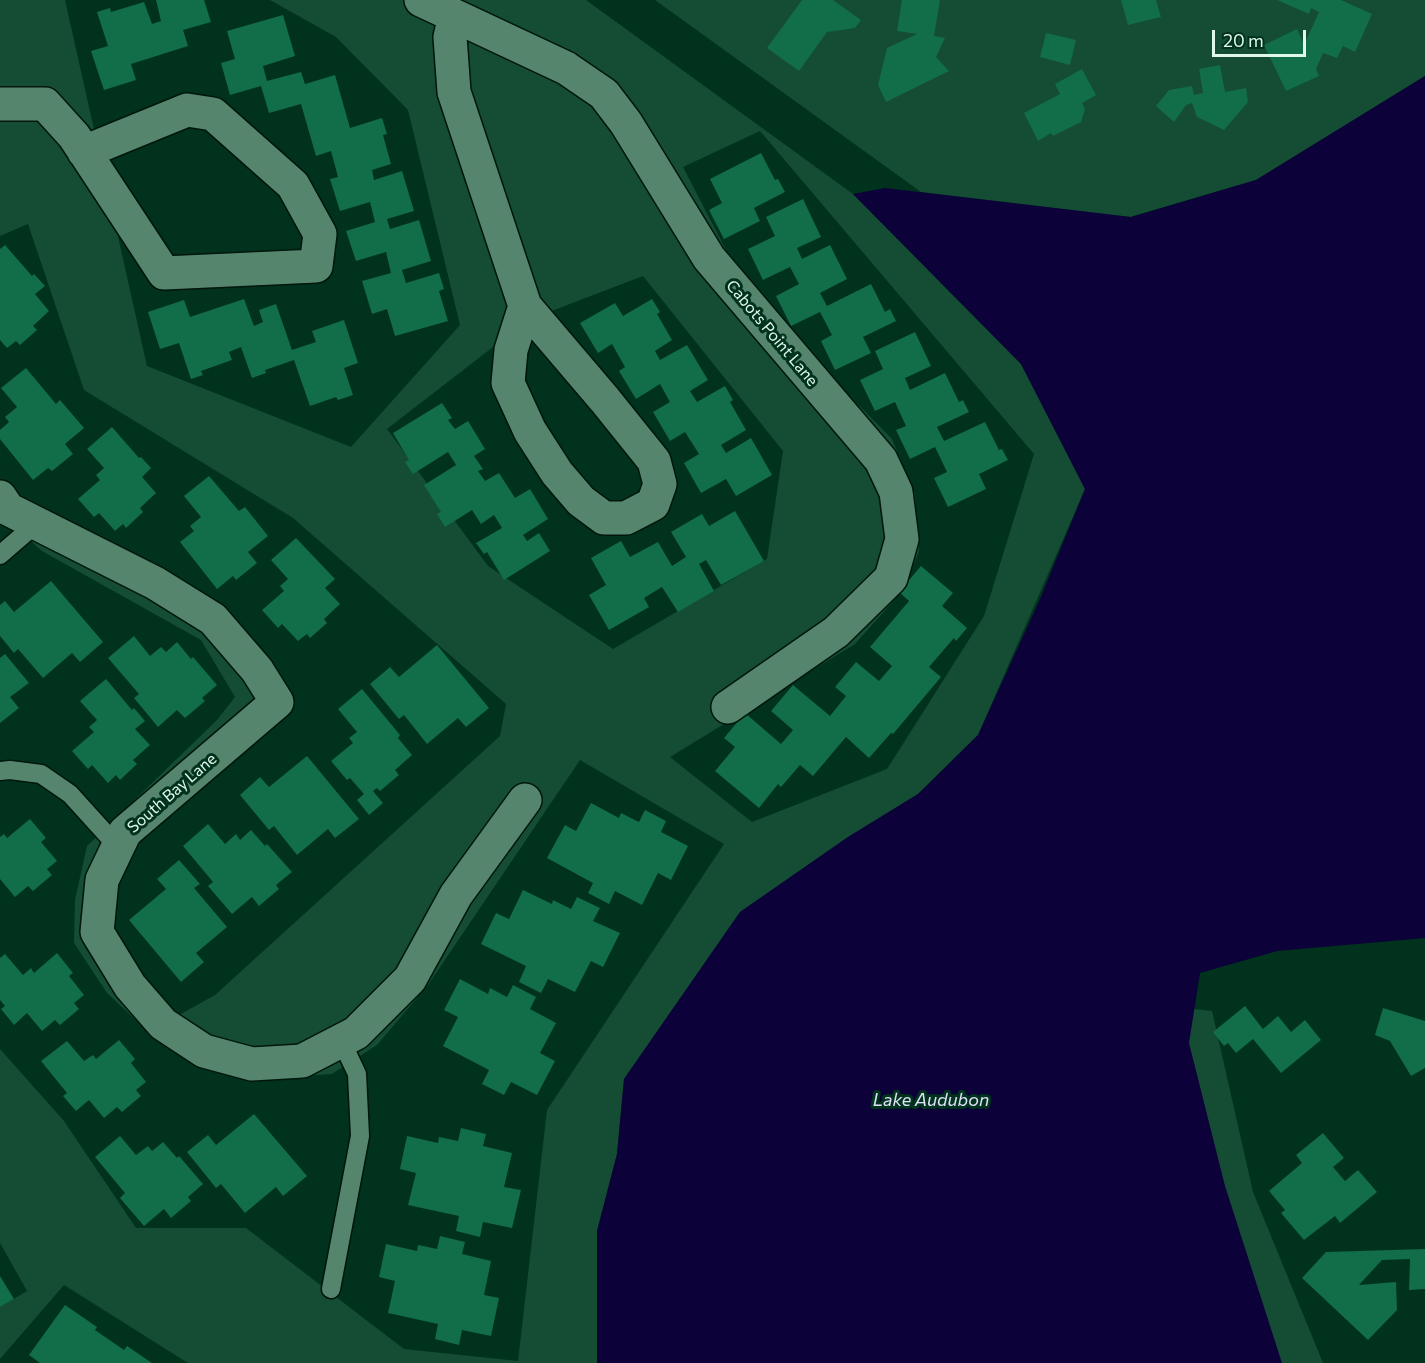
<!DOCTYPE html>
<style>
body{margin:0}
#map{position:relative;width:1425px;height:1363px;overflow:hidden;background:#00321e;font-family:Commissioner,sans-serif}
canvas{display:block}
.scale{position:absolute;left:1212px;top:30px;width:94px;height:27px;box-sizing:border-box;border:3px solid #dff8ea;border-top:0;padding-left:8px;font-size:18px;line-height:21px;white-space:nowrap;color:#dff8ea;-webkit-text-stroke:4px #00321e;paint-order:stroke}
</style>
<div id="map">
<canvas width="1425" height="1363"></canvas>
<div class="scale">20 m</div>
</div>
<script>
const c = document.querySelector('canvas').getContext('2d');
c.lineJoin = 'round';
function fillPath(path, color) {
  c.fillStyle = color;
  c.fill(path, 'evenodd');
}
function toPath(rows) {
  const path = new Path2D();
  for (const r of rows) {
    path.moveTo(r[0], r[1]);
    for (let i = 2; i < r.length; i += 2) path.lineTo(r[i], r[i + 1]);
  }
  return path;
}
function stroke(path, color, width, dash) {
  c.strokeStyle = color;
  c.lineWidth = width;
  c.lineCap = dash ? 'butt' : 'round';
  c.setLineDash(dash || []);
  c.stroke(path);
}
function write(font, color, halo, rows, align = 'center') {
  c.font = font + ' Commissioner,sans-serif';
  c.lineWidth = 6;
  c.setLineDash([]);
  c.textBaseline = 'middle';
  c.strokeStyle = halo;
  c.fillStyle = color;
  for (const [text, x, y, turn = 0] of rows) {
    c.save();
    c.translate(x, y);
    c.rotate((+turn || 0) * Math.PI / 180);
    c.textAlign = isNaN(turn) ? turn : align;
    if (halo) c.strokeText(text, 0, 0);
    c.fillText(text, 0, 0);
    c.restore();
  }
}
fillPath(toPath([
 [0,0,65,0,147,366,351,447,460,325,408,110,336,37,270,0,586,0,853,194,1021,364,1085,489,978,735,918,794,848,837,740,912,624,1079,617,1154,597,1231,597,1363,188,1363,64,1285,0,1359,0,1307,27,1291,0,1243,0,1049,64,1121,136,1228,246,1228,404,1349,518,1361,547,1110,724,844,580,760,428,985,377,1045,332,1074,259,1079,151,1034,107,993,74,943,75,900,87,846,217,720,235,697,201,640,42,551,0,513,213,619,277,702,125,832,97,932,163,1024,215,995,500,736,506,704,293,518,84,390,28,224,0,236],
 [760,131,1034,454,984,616,887,769,752,822,670,757,855,644,904,589,919,551,915,494,892,439,838,384,726,250,683,167],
 [643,276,783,451,767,559,613,649,488,566,387,429,528,320],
 [655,0,1425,0,1425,76,1256,180,1130,217,921,192],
 [1157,1005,1212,1011,1253,1192,1323,1363,1264,1363]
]), '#144d34');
fillPath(toPath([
 [1425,76,1425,938,1277,951,1200,973,1189,1043,1225,1186,1282,1363,597,1363,597,1231,617,1154,624,1079,740,912,848,837,918,794,978,735,1040,599,1085,489,1021,364,853,194,885,188,1131,217,1256,180]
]), '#0d0139');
fillPath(toPath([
 [156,0,204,0,211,22,183,30,188,46,131,64,136,80,104,90,91,51,108,46,97,12,110,8,111,12,144,2,152,24,161,21],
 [802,0,833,0,861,20,855,28,827,32,799,71,767,48],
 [902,0,940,0,934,36,945,38,936,57,949,71,886,102,878,85,887,48,917,34,897,31],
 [1121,0,1156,0,1161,17,1128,25],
 [1277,0,1341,0,1372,14,1355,52,1343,46,1337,58,1323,53,1316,69,1319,76,1286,91,1264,45,1297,29,1304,45,1319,12,1311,8,1309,14],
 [283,15,295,56,263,66,267,81,301,72,305,84,335,75,350,128,382,118,387,134,383,135,391,164,372,170,374,180,402,171,414,211,387,219,390,229,419,220,431,261,402,270,406,283,439,273,444,289,439,291,448,321,395,336,387,309,372,314,362,281,391,273,386,252,356,261,346,231,375,222,370,202,340,211,330,179,338,177,331,151,316,156,301,104,269,113,261,86,230,95,221,63,235,59,227,31],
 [1046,33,1076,40,1070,65,1040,57],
 [1220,65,1225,92,1246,88,1248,102,1224,130,1197,117,1192,103,1186,105,1174,122,1156,106,1169,90,1192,86,1194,95,1203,93,1199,69],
 [1082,69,1096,95,1082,103,1085,109,1081,122,1053,136,1051,133,1038,141,1024,113,1060,94,1055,84],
 [761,153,775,180,778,179,785,192,754,208,760,221,724,239,709,210,722,203,710,179],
 [803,199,821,237,797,248,802,259,830,245,847,279,820,293,827,306,871,284,885,312,890,309,896,321,863,337,871,353,835,370,821,341,832,335,820,312,791,326,776,296,799,284,790,267,763,280,748,249,775,236,766,217],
 [5,245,32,276,34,274,45,286,35,294,49,311,33,326,37,330,20,345,16,341,7,348,0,340,0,249],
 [244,299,254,326,263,322,259,310,276,304,292,350,316,342,312,331,344,320,358,363,344,368,353,395,338,400,336,397,310,406,294,360,265,370,266,373,252,378,241,347,229,352,232,360,201,371,203,375,191,379,179,343,160,349,148,312,184,300,190,317],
 [652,299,660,312,657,314,672,340,655,351,660,360,687,345,708,380,690,391,697,402,725,386,733,400,730,402,746,430,721,445,726,453,751,438,772,475,736,496,726,479,701,493,684,463,699,454,685,432,670,441,653,412,670,402,660,384,636,399,619,371,625,367,612,344,598,353,580,323,615,303,623,316],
 [915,332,931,366,905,378,910,390,945,373,959,402,963,400,969,412,937,427,944,441,985,422,999,450,1002,449,1008,460,979,474,986,489,948,507,934,478,947,472,935,447,910,459,896,430,906,426,895,402,875,411,860,380,883,369,875,351],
 [26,368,56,404,60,400,84,428,65,444,73,454,52,471,48,468,33,480,0,439,0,430,9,422,5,417,17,407,1,388],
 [442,403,452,418,448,420,455,429,468,421,485,449,474,456,483,469,478,471,485,481,499,473,515,498,530,489,548,519,523,535,527,541,539,533,550,551,504,580,487,552,484,554,476,543,502,528,494,515,481,524,472,510,445,527,437,514,441,512,424,485,456,465,448,452,413,474,405,462,409,460,393,433],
 [112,427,139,458,141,457,151,468,142,477,156,493,140,508,143,512,126,528,123,524,115,531,99,513,94,517,78,499,100,480,96,475,104,468,87,449],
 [209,476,239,511,245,507,268,536,248,552,257,563,236,580,233,576,217,589,180,542,194,531,190,526,201,517,184,496],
 [735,511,764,561,721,585,706,560,699,564,714,591,678,612,662,587,644,598,649,607,609,630,589,595,606,585,591,558,621,541,630,557,658,542,672,566,686,557,671,532,702,514,709,526],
 [296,538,335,579,325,588,340,604,324,619,327,623,310,638,307,634,298,641,282,624,278,628,262,610,284,591,280,586,288,579,271,560],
 [921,566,953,593,942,606,967,628,956,641,954,638,929,667,941,677,893,734,891,733,869,758,846,737,813,776,800,765,781,787,778,784,759,808,715,771,735,747,724,738,745,713,781,744,793,730,771,711,793,685,830,716,846,696,835,687,856,662,879,681,892,666,870,647,909,601,899,592],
 [51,581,103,642,80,662,72,653,43,678,18,649,14,653,0,636,0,605,5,601,14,612],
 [134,636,150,656,161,647,166,652,177,642,191,659,193,657,217,685,202,698,205,701,185,718,177,710,158,727,134,698,139,694,108,658],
 [437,645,489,708,466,727,458,718,427,744,404,715,399,719,370,684,390,667,399,677],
 [5,654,29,683,10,697,19,708,0,723,0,658],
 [106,679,132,710,134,708,145,721,135,729,150,745,133,760,137,764,120,780,116,775,108,783,92,765,88,769,72,751,94,732,89,727,97,720,80,701],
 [362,689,400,735,398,738,412,755,395,770,399,775,380,791,377,788,373,791,383,803,369,815,357,800,364,794,350,778,347,780,331,761,353,743,349,738,357,732,338,709],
 [307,756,359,819,335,838,328,829,297,855,274,826,269,830,240,795,260,777,269,787],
 [591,803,619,818,621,813,639,822,645,810,666,821,661,832,688,846,671,880,658,873,642,905,615,891,609,904,588,893,593,883,547,858,565,825,576,831],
 [30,819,46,838,41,842,57,861,47,869,52,875,33,891,28,886,15,897,0,879,0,837,4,834,7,838],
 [208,824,225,844,236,834,240,840,251,830,265,846,267,844,292,872,276,885,279,889,259,906,252,897,232,914,208,886,213,882,183,846],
 [179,860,200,884,194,888,227,927,196,953,204,962,181,982,129,920,166,889,157,879],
 [523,890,552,904,553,900,571,909,577,897,600,908,593,921,620,933,603,967,591,961,575,992,548,979,541,993,519,982,526,966,481,944,496,913,509,919],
 [57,953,73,973,69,976,84,995,74,1003,79,1009,60,1025,55,1020,42,1031,27,1013,14,1025,1,1009,5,1006,0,1000,0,958,5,954,23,975,31,968,34,973],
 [460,979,488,994,490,988,507,997,513,985,536,997,530,1009,556,1023,540,1053,555,1061,537,1095,511,1082,504,1095,482,1084,489,1070,443,1046,458,1017,444,1010],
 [1245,1006,1263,1029,1278,1016,1291,1032,1305,1020,1321,1040,1281,1073,1253,1039,1236,1053,1228,1043,1224,1046,1213,1032],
 [1383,1008,1425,1021,1425,1068,1411,1076,1390,1041,1375,1035],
 [119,1040,135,1059,131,1063,146,1082,136,1090,141,1096,122,1112,117,1107,104,1118,89,1100,76,1111,63,1096,67,1093,41,1061,67,1041,84,1061,93,1055,96,1059],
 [254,1114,307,1176,283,1196,276,1187,245,1213,221,1184,216,1188,187,1152,208,1135,216,1145],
 [461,1128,486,1134,483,1146,512,1153,504,1187,521,1190,512,1228,483,1222,480,1237,456,1231,459,1216,408,1205,416,1173,400,1169,407,1136,438,1143,439,1137,458,1141],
 [1323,1133,1344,1158,1333,1167,1345,1181,1358,1170,1377,1192,1340,1223,1335,1216,1304,1240,1281,1213,1285,1210,1269,1191,1302,1163,1296,1155],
 [120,1136,136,1155,148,1146,152,1151,163,1142,177,1158,179,1156,203,1184,188,1197,191,1201,171,1218,164,1209,144,1226,120,1198,125,1193,95,1157],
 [440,1236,465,1242,462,1254,491,1261,484,1295,499,1298,491,1336,462,1330,459,1345,435,1339,438,1324,388,1313,395,1281,379,1277,386,1244,417,1251,418,1245,437,1249],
 [1425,1249,1425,1289,1409,1290,1410,1259,1382,1260,1359,1285,1396,1282,1397,1310,1368,1340,1302,1278,1326,1252],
 [0,1276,14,1299,0,1307],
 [65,1305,97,1327,95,1330,124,1350,127,1346,152,1363,40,1363,29,1355]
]), '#126d49');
const lane = toPath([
 [0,555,37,523],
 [0,771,10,770,41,774,70,794,118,847],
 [331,1289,360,1136,357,1074,341,1040]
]);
const street = toPath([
 [421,0,566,68,604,94,626,123,709,258,881,460,896,492,902,539,891,578,836,632,728,707],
 [455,16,450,37,454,92,525,306,511,350,508,383,530,431,557,473,581,501,604,518,626,518,653,504,660,484,654,461,605,400,525,306],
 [0,104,45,104,74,136,164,273,316,266,320,234,293,185,213,114,187,110,84,152],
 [0,497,8,509,155,583,213,619,257,670,277,702,125,832,102,880,97,932,130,986,163,1024,204,1051,252,1064,302,1061,356,1033,410,979,456,895,525,800]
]);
stroke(lane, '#01160c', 21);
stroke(street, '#01160c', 36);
stroke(lane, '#56856d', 18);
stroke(street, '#56856d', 33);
write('16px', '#dff8ea', '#00321e', [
 ["Cabots Point Lane",772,333,50],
 ["South Bay Lane",172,793,-41]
]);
write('italic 18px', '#dee1f7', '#00321e', [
 ["Lake Audubon",931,1100]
]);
</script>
